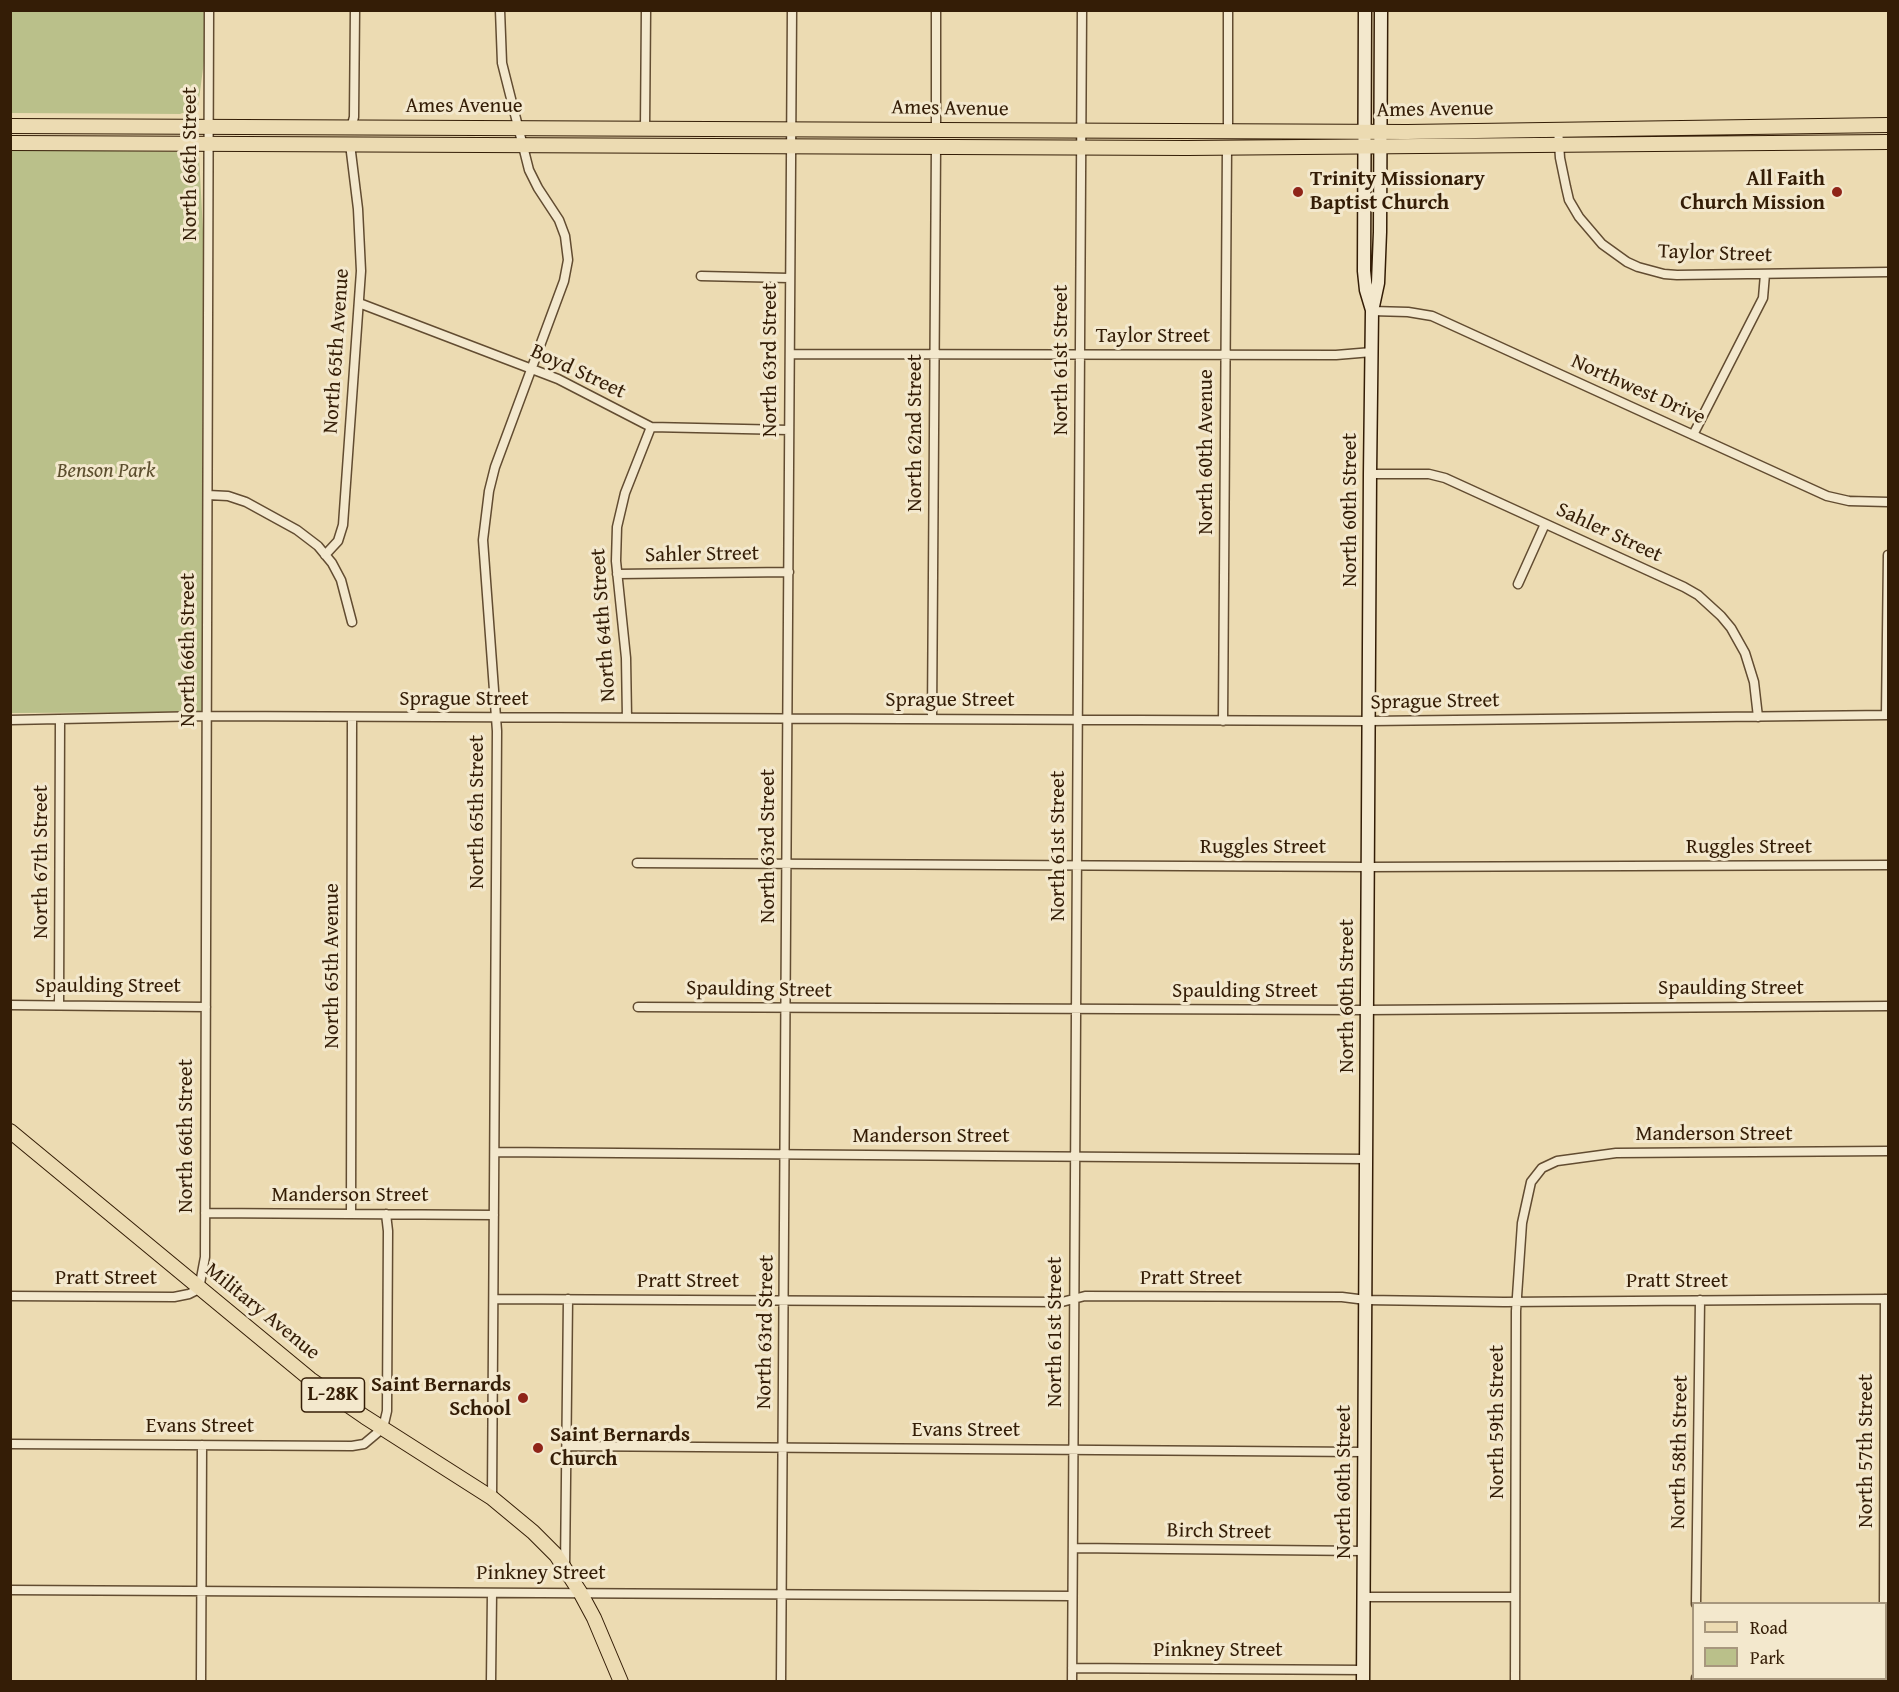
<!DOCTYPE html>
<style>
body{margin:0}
#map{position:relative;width:1899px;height:1692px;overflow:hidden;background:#ecdbb2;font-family:"Gentium Book Plus",serif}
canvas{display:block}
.frame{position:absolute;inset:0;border:12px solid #341d06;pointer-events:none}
.legend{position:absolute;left:1692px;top:1602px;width:195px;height:78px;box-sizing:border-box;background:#f3e8cd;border:2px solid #a7977d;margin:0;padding:8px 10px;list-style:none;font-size:18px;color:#341d06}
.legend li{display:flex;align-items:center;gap:12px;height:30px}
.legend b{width:30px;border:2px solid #a7977d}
</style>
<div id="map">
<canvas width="1899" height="1692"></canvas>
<div class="frame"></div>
<ul class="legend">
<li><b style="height:8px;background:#ecdbb2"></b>Road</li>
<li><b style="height:16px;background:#bac08a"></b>Park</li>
</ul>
</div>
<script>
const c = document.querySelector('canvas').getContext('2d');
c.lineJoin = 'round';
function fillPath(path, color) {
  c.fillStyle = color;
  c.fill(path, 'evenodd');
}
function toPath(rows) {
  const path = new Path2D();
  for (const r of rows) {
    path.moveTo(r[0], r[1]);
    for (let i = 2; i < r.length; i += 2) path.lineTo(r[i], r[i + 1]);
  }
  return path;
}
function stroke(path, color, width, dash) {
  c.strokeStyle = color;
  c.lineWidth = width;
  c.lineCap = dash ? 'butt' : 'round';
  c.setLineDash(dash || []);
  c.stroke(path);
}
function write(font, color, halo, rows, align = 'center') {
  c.font = font + ' "Gentium Book Plus",serif';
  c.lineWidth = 6;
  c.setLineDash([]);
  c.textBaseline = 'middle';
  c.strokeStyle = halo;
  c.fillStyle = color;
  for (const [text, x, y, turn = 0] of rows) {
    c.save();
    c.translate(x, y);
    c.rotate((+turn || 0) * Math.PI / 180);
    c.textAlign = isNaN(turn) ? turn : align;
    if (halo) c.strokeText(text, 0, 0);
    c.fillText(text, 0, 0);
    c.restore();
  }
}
fillPath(toPath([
 [11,10,204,11,204,61,198,107,180,114,11,113],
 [11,150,196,152,199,155,203,231,202,712,11,713]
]), '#bac08a');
const street = toPath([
 [351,128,354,117,355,10],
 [645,128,646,10],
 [1558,129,1560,158,1566,187,1569,200,1579,217,1602,244,1627,262,1638,267,1664,274,1677,275,1888,272],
 [936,130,936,10],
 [1228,131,1228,10],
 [701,276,789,278],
 [359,303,558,379,651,427,789,430],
 [1372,311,1408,312,1432,316,1827,496,1849,501,1888,502],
 [790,354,1336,355,1372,352],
 [1693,435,1763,298,1765,274],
 [1370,474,1429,474,1445,478,1684,587,1698,595,1721,616,1731,628,1745,653,1754,682,1758,717],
 [208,495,228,496,246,502,297,530,318,546,332,563,341,580,352,622],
 [325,555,338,541,343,525,361,271,358,209,350,144],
 [617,574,789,572],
 [1518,584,1545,524],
 [1886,715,1888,555],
 [627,718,626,658,616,561,617,527,625,493,651,427],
 [932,719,936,146],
 [10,720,207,716,1369,721,1888,715],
 [1223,721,1227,147],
 [637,863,1368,867,1888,865],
 [10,1005,206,1007],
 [59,1005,60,720],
 [638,1007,1367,1010,1888,1006],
 [495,1152,1366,1159],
 [205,1213,494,1215],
 [351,1214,352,717],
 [10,1296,174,1297,189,1294,199,1289,205,1257,209,10],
 [494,1299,1062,1302,1085,1296,1342,1297,1366,1300,1504,1302,1888,1299],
 [10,1444,352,1446,364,1444,383,1428,387,1411,388,1231,386,1214],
 [567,1446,1364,1452],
 [492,1498,497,731,483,540,489,491,495,467,564,281,568,260,565,236,559,220,538,188,529,170,502,63,500,10],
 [1073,1548,1364,1551],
 [565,1569,568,1299],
 [10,1590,1072,1596],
 [1364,1597,1515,1597],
 [1696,1604,1700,1300],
 [1884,1604,1885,1299],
 [1072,1668,1363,1670],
 [201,1682,202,1445],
 [491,1682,492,1593],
 [781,1682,792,10],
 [1072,1682,1082,10],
 [1515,1682,1516,1311,1522,1223,1531,1182,1542,1168,1557,1161,1616,1153,1888,1151],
 [1696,1682,1696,1678],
 [1884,1682,1884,1678]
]);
const secondary = toPath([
 [1365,10,1364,271,1366,290,1372,310],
 [1363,1682,1370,474,1372,311,1378,283,1380,232,1381,10]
]);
const primary = toPath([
 [10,126,1407,132,1888,125],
 [10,143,1187,148,1888,142],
 [10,1131,310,1379,365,1417,492,1498,533,1532,556,1555,580,1592,594,1618,621,1682]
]);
stroke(street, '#624c31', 11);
stroke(secondary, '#341d06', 15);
stroke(primary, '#341d06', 16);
stroke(street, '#f3e8cd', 8);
stroke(secondary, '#f3e8cd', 12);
stroke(primary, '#ecdbb2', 14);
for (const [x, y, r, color] of [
 [1298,192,6,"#8f2418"],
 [1837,192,6,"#8f2418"],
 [523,1398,6,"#8f2418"],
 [538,1448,6,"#8f2418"]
]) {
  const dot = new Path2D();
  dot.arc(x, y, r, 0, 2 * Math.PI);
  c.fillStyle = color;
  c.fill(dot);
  stroke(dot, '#f3e8cd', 2);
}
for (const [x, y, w] of [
 [333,1395,63]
]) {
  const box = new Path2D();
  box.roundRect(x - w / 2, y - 17, w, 34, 4.5);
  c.fillStyle = '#f3e8cd';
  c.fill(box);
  stroke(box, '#341d06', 1.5);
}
write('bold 20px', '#341d06', null, [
 ["L-28K",333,1395]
]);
write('21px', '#341d06', '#f3e8cd', [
 ["Ames Avenue",464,107],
 ["Ames Avenue",950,109,1],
 ["Ames Avenue",1435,110,-1],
 ["North 66th Street",191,164,-90],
 ["Taylor Street",1715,254,2],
 ["Taylor Street",1153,337],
 ["North 65th Avenue",337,351,-86],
 ["North 63rd Street",771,360,-90],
 ["North 61st Street",1062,360,-90],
 ["Boyd Street",578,372,25],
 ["Northwest Drive",1638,390,24],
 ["North 62nd Street",916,433,-90],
 ["North 60th Avenue",1207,452,-90],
 ["North 60th Street",1351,510,-90],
 ["Sahler Street",1609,533,25],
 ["Sahler Street",702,555,-1],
 ["North 64th Street",604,625,-94],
 ["North 66th Street",189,650,-90],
 ["Sprague Street",464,700],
 ["Sprague Street",950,701],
 ["Sprague Street",1435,702,-1],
 ["North 65th Street",478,812,-90],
 ["North 63rd Street",769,846,-90],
 ["North 61st Street",1059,846,-90],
 ["Ruggles Street",1263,848],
 ["Ruggles Street",1749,848],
 ["North 67th Street",42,862,-90],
 ["North 65th Avenue",333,966,-90],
 ["Spaulding Street",108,987],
 ["Spaulding Street",1731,989],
 ["Spaulding Street",759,990,1],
 ["Spaulding Street",1245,992],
 ["North 60th Street",1348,996,-90],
 ["Manderson Street",1714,1135],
 ["North 66th Street",187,1136,-90],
 ["Manderson Street",931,1137],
 ["Manderson Street",350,1196],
 ["Pratt Street",106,1279],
 ["Pratt Street",1191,1279],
 ["Pratt Street",688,1282],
 ["Pratt Street",1677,1282],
 ["Military Avenue",262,1312,39],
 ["North 63rd Street",766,1332,-89],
 ["North 61st Street",1056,1332,-90],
 ["North 59th Street",1498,1422,-90],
 ["Evans Street",200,1427],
 ["Evans Street",966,1431],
 ["North 57th Street",1867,1451,-90],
 ["North 58th Street",1680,1452,-89],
 ["North 60th Street",1345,1482,-90],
 ["Birch Street",1219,1532,1],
 ["Pinkney Street",541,1574],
 ["Pinkney Street",1218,1651]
]);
write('bold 21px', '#341d06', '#f3e8cd', [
 ["Trinity Missionary",1310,180],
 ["Baptist Church",1310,204],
 ["All Faith",1825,180,"right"],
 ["Church Mission",1825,204,"right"],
 ["Saint Bernards",511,1386,"right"],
 ["School",511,1410,"right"],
 ["Saint Bernards",550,1436],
 ["Church",550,1460]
], 'left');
write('italic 21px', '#5c4e2e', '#f3e8cd', [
 ["Benson Park",106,472]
]);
</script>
